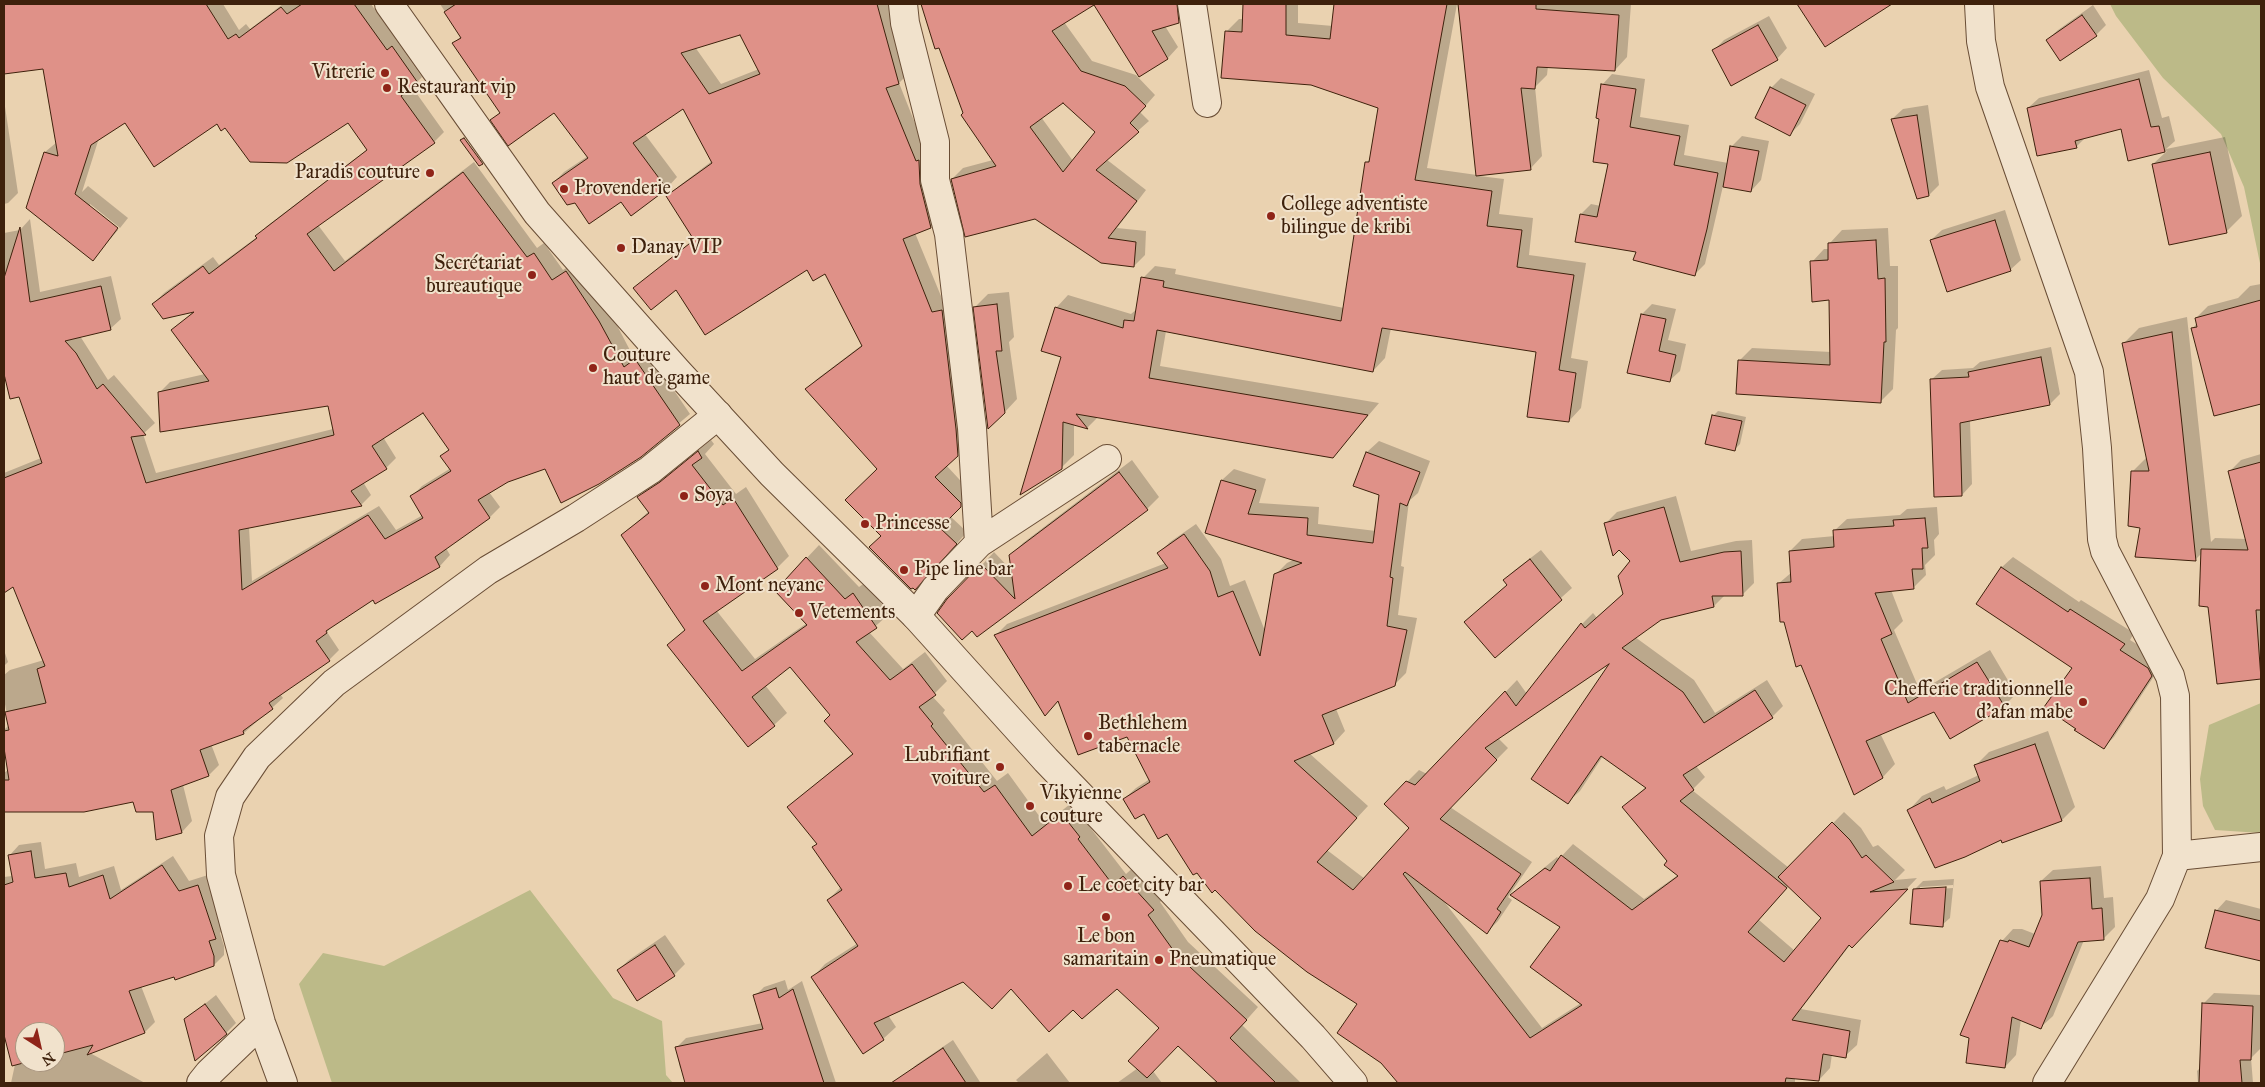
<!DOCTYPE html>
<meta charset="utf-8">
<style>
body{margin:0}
#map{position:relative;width:2265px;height:1087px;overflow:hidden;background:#ead2b0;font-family:"IM FELL Great Primer",serif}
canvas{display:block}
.frame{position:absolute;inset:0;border:5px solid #3e210c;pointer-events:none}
.north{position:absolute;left:15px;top:1022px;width:50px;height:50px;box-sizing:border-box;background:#f1e2cc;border:1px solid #a9957f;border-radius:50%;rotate:145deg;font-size:14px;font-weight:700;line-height:20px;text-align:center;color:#3e210c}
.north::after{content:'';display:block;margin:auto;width:18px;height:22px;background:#8f2418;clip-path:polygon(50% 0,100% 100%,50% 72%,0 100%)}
</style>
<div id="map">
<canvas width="2265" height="1087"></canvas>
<div class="frame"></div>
<div class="north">N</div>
</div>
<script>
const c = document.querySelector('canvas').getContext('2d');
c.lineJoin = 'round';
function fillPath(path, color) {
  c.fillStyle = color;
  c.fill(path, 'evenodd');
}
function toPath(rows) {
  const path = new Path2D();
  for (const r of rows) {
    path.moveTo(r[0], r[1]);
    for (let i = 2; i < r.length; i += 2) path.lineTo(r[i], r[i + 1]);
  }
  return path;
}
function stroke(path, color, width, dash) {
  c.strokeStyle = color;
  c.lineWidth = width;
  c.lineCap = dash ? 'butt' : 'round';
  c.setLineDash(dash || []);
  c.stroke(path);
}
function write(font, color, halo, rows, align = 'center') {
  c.font = font + ' "IM FELL Great Primer",serif';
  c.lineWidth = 4;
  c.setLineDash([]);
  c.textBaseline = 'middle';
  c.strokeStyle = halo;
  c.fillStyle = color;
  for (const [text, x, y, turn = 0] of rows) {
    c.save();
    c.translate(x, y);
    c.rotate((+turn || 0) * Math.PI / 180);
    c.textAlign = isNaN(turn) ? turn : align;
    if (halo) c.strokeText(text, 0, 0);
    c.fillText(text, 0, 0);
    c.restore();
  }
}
fillPath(toPath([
 [2110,4,2261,4,2261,268,2244,187,2221,134,2163,78,2116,16],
 [2261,703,2261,833,2215,830,2203,806,2200,779,2209,725],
 [530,890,613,998,662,1021,666,1075,673,1083,332,1083,299,984,323,953,384,966]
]), '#bcba88');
fillPath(toPath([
 [4,4,223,4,239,30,246,24,250,29,283,4,371,4,422,77,412,87,444,132,434,142,318,225,345,261,474,162,537,248,544,243,563,270,576,262,609,310,634,358,646,349,690,414,640,456,545,467,508,480,489,492,500,507,490,517,446,548,450,555,440,566,375,602,373,598,335,623,327,632,339,650,329,660,280,694,283,698,244,733,211,744,219,765,209,775,183,785,192,821,182,832,154,810,134,800,84,811,4,811,4,773,8,770,4,730,9,725,4,699,4,675,10,670,44,660,13,585,4,591,4,473,41,458,20,396,11,398,4,369,4,233,20,230,30,219,40,292,111,276,121,319,110,329,80,336,108,380,114,375,155,423,143,434,156,473,333,429,329,405,159,393,170,382,205,374,173,330,195,310,153,304,164,293,213,257,219,265,257,237,267,226,368,149,348,121,226,126,217,122,125,122,99,138,82,192,88,186,128,218,120,228,90,204,90,207,118,230,93,259,30,202,45,152,57,142,44,68,4,73],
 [423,411,449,449,442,456,451,468,422,486,412,496,423,515,396,530,379,506,252,581,249,527,361,505,371,495,363,482,386,468,396,458,383,437],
 [440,4,891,4,910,72,899,83,926,151,941,216,931,227,915,233,943,301,953,300,968,444,946,465,971,492,971,495,950,516,967,532,926,578,882,536,879,469,807,389,817,379,862,345,826,273,807,268,677,288,635,288,695,239,668,196,679,186,712,161,684,107,644,133,677,177,667,188,632,214,621,200,575,201,553,183,564,172,588,156,555,112,492,120,501,111,454,44,461,36],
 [740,33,759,69,721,84,695,47],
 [923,4,1094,4,1064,22,1092,61,1136,75,1155,95,1140,112,1149,121,1106,159,1146,190,1117,228,1146,231,1145,255,1134,266,952,179,963,168,993,160,940,46,936,47],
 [1063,101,1096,132,1073,161,1041,117],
 [1095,4,1188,4,1189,11,1178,22,1165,26,1178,47,1168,58,1139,75],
 [1244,4,1298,4,1298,23,1333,26,1335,4,1457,4,1427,168,1477,175,1458,4,1631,4,1627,57,1615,70,1548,66,1547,75,1535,87,1542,156,1530,169,1479,176,1504,179,1499,214,1533,218,1529,255,1586,263,1571,358,1588,361,1581,408,1569,421,1538,351,1391,328,1385,358,1373,371,1166,331,1160,366,1379,403,1333,457,1099,416,1087,428,1074,424,1074,455,1061,468,1063,356,1056,308,1068,295,1131,314,1137,309,1143,278,1155,266,1176,269,1175,274,1344,308,1366,163,1371,158,1379,107,1226,32,1239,19,1244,19],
 [1799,4,1890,4,1826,46],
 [2093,5,2106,25,2096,35,2047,40,2058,30],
 [1769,16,1787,48,1777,59,1713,51,1724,40],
 [2149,70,2162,118,2169,116,2175,141,2166,149,2225,137,2242,216,2226,232,2153,164,2167,151,2129,159,2122,128,2086,137,2076,147,2028,108,2039,98],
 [1612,74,1645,79,1640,117,1689,125,1684,155,1728,163,1731,147,1742,136,1769,141,1761,180,1751,191,1723,186,1705,264,1695,274,1637,251,1581,214,1591,204,1601,206,1609,163,1600,118,1602,85],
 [1781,78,1815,94,1800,124,1790,134,1771,88],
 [4,100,18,193,8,203,4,204],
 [1928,105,1939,185,1929,195,1892,119,1903,109],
 [2005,210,2021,260,2010,270,1931,240,1942,230],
 [1888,228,1890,266,1898,266,1898,328,1896,330,1893,389,1881,401,1740,360,1752,348,1831,352,1830,299,1812,262,1824,249,1830,249,1830,243,1842,230],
 [2261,284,2261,403,2215,415,2193,328,2197,323,2196,318,2208,306,2238,298,2250,286],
 [1009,292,1014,337,1009,342,1017,399,1004,413,975,307,988,294],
 [1652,304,1676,309,1668,340,1686,344,1680,371,1669,381,1642,314],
 [2187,317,2211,542,2215,538,2246,539,2229,472,2241,460,2261,454,2261,678,2218,683,2203,552,2195,560,2142,527,2133,471,2148,456,2124,343,2139,328],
 [2051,347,2060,394,2050,404,1970,420,1972,484,1962,495,1931,380,1942,370,1973,368,1980,362],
 [1718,411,1746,417,1740,444,1735,449,1713,416],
 [711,440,714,444,705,454,736,494,746,487,789,556,777,568,716,610,755,659,807,623,776,591,819,545,859,587,866,582,889,614,869,632,903,669,925,652,947,681,932,696,945,710,943,713,997,781,1008,773,1045,824,1074,801,1092,823,1089,826,1126,874,1136,865,1165,897,1160,902,1188,942,1258,1007,1242,1025,1301,1083,1213,1083,1216,1080,1178,1044,1153,1071,1162,1083,1117,1083,1138,1068,1161,1028,1117,987,1073,1008,1011,988,963,981,888,1015,896,1027,883,1039,813,977,825,964,858,943,828,900,841,887,818,844,788,807,853,753,832,715,790,665,765,685,787,713,774,725,668,645,686,629,623,535,649,511,638,497,651,485,674,470],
 [1379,441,1430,461,1418,493,1409,501,1401,566,1404,567,1398,615,1417,618,1406,673,1395,684,1336,709,1345,731,1334,743,1309,753,1368,806,1327,850,1365,879,1411,828,1407,782,1419,770,1427,774,1517,680,1527,694,1582,624,1593,613,1597,618,1624,593,1632,561,1605,524,1617,512,1676,496,1691,551,1736,541,1752,540,1754,583,1743,594,1725,595,1714,606,1660,619,1635,637,1694,680,1715,713,1767,680,1783,706,1772,717,1696,766,1705,777,1692,790,1789,868,1844,812,1861,828,1873,847,1878,845,1905,870,1895,880,1917,878,1863,935,1850,945,1801,1009,1861,1020,1857,1045,1845,1056,1832,1054,1830,1068,1819,1080,1795,1077,1795,1083,1427,1083,1359,1004,1197,871,1167,832,1144,812,1124,799,1136,788,1150,779,1128,736,1059,700,996,635,1007,624,1166,563,1159,553,1170,542,1196,524,1221,559,1230,586,1245,580,1265,631,1275,575,1287,563,1295,559,1206,532,1222,480,1234,469,1266,479,1259,503,1319,507,1318,524,1376,531,1380,494,1355,485,1367,452],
 [1613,660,1568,802,1580,791,1603,756,1646,787,1623,807,1678,875,1644,899,1573,844,1559,859,1557,857,1512,895,1562,927,1581,1003,1542,1028,1443,900,1487,932,1498,921,1512,900,1508,897,1532,862,1450,807,1508,748,1498,738],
 [1789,886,1822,918,1795,951,1759,920],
 [1132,460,1159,497,1147,509,977,635,982,565,994,552,1013,572,1011,555,1023,543],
 [1937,507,1939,534,1934,540,1935,555,1925,565,1926,575,1914,587,1891,590,1903,621,1894,630,1920,691,1990,650,2016,694,2004,706,1934,710,1880,733,1895,764,1883,777,1855,793,1778,584,1792,572,1790,551,1802,539,1835,536,1834,531,1847,519,1900,515,1907,509],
 [1541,550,1572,588,1495,657,1465,622,1508,584,1505,580,1515,570],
 [2013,557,2079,602,2081,600,2134,633,2130,640,2159,658,2162,664,2114,737,2104,747,2077,728,2073,667,1978,604,2002,567],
 [4,650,8,662,4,666],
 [2048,731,2075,807,2062,820,2001,838,1909,810,1922,796,1944,786,1946,790,1979,775,1976,765,1989,752],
 [41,842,45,869,76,863,79,877,114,866,121,890,173,856,189,881,208,875,225,927,220,933,224,946,224,955,214,965,141,986,155,1022,145,1032,90,1053,145,1083,11,1083,30,995,4,1026,4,877,12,876,9,856,19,845],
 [25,1032,55,1032,55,1062,25,1062],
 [2101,866,2104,898,2113,897,2115,927,2103,939,2084,940,2053,1016,2041,1027,2021,1019,2016,1055,2005,1067,2002,941,2013,929,2022,929,2035,934,2043,916,2041,881,2053,870],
 [1954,879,1950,918,1942,925,1915,889,1923,881],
 [1953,885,1953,888,1920,890,1920,887],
 [2226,900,2261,909,2261,960,2207,947,2216,911],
 [665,935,685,964,674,975,638,999,618,970,629,960],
 [785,980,788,990,802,981,836,1083,703,1083,697,1065,680,1068,676,1048,686,1038,763,1023,755,996,764,987],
 [2214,993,2261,995,2261,1048,2251,1058,2253,1083,2198,1083,2197,1071,2201,1067,2203,1004],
 [216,995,236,1023,226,1033,186,1019],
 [953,1040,980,1082,912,1083,906,1074,916,1065],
 [1047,1053,1070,1083,1019,1083,1016,1080]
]), '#0003');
const building = toPath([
 [4,4,206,4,228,39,236,34,239,38,281,7,287,14,302,4,354,4,387,50,392,46,418,83,401,96,435,143,307,234,334,271,463,172,527,257,534,253,552,280,566,271,599,321,624,367,635,359,680,425,641,457,599,484,561,503,545,469,508,482,478,500,490,518,435,557,440,567,375,604,373,600,326,631,327,633,316,641,330,661,269,703,273,709,243,731,244,734,200,750,209,776,171,790,182,833,156,840,153,812,136,812,133,802,84,812,4,812,4,780,9,780,4,748,4,731,9,730,5,712,46,703,37,669,45,666,13,587,4,593,4,478,42,463,19,397,10,399,4,374,4,278,20,227,30,302,101,286,111,330,65,341,76,353,97,389,103,384,146,435,131,437,146,483,334,435,328,406,160,432,158,392,209,381,171,330,194,312,163,319,152,304,203,266,209,274,257,238,255,236,367,150,348,123,287,163,250,162,225,128,221,131,217,124,154,167,125,123,91,145,75,194,118,228,93,261,26,208,44,152,58,156,43,69,4,74,4,4],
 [423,413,449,450,440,456,451,471,410,496,423,518,385,539,368,515,242,590,239,530,362,506,351,491,387,469,372,446,423,413],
 [456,4,877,4,899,84,886,88,916,161,919,160,919,162,920,184,931,228,903,239,932,312,942,310,956,429,958,456,935,477,961,503,961,507,940,528,957,544,915,590,913,588,911,589,869,547,881,536,845,500,877,469,805,389,862,346,825,274,813,281,807,270,705,335,676,290,651,310,633,288,694,240,666,196,712,163,683,109,633,143,667,189,631,216,621,202,589,224,575,203,567,205,552,183,588,158,554,113,508,146,490,120,500,113,452,43,461,38,444,12,456,4],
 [740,35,760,74,709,94,681,53,740,35],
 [921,4,1177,4,1179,23,1152,31,1168,59,1139,77,1094,5,1052,31,1081,71,1125,86,1146,106,1130,123,1139,132,1096,170,1137,201,1108,238,1136,242,1134,267,1101,263,1035,219,965,237,951,179,996,166,961,115,963,113,939,48,935,49,921,4],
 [1063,103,1095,132,1063,172,1030,127,1063,103],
 [1243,4,1286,4,1286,35,1330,39,1334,4,1447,4,1415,180,1492,191,1487,226,1522,230,1517,267,1574,275,1559,370,1576,373,1569,422,1527,417,1536,352,1382,328,1373,372,1157,330,1149,378,1368,415,1333,458,1076,414,1088,429,1063,422,1062,469,1020,495,1061,357,1041,351,1055,307,1123,328,1124,320,1134,321,1141,277,1164,281,1163,287,1341,321,1365,162,1369,162,1378,108,1311,85,1221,78,1225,31,1242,32,1243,4],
 [1458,4,1536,4,1536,9,1619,15,1615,71,1537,67,1535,89,1521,88,1531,170,1476,176,1458,4],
 [1797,4,1892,4,1825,47,1797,4],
 [2082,15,2097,36,2060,61,2046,40,2082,15],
 [1758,25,1778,60,1731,86,1712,50,1758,25],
 [2139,79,2151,127,2159,126,2165,152,2128,161,2121,129,2075,141,2077,148,2037,156,2027,108,2139,79],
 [1601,84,1636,89,1630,127,1680,136,1674,165,1718,173,1707,229,1695,276,1633,260,1636,252,1575,242,1580,214,1597,217,1608,164,1593,162,1599,119,1596,118,1601,84],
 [1770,87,1806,105,1790,136,1755,118,1770,87],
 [1917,115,1929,196,1917,199,1891,119,1917,115],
 [464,138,483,164,479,166,460,140,464,138],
 [1730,146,1759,151,1751,192,1723,187,1730,146],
 [2210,152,2227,233,2169,245,2152,164,2210,152],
 [1995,220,2011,271,1947,292,1930,240,1995,220],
 [1876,240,1878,279,1885,278,1886,342,1884,342,1881,403,1736,394,1738,360,1830,365,1829,300,1812,302,1810,261,1828,260,1828,243,1876,240],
 [2261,300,2261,404,2214,416,2191,328,2197,327,2195,318,2261,300],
 [997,304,1002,351,996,351,1005,413,988,429,973,307,997,304],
 [1641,314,1666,319,1659,351,1676,355,1670,382,1627,373,1641,314],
 [2172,332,2182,425,2196,561,2135,557,2140,528,2128,526,2131,471,2149,471,2122,343,2172,332],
 [2041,357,2050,405,1960,423,1962,496,1934,497,1930,379,1969,377,1968,372,2041,357],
 [1712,415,1742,421,1735,451,1705,444,1712,415],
 [698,451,702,458,692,465,723,505,733,498,778,569,703,621,742,671,807,625,775,591,806,557,845,599,853,593,877,628,856,642,890,680,912,664,936,695,919,707,933,724,931,726,984,792,995,785,1032,836,1061,813,1080,837,1078,839,1113,885,1123,876,1154,910,1148,915,1176,954,1247,1020,1230,1038,1276,1083,1218,1083,1178,1046,1147,1078,1128,1061,1159,1028,1117,989,1082,1019,1073,1010,1049,1032,1011,989,992,1009,963,982,874,1023,884,1040,863,1054,811,977,858,946,827,900,842,890,812,847,817,844,787,807,853,754,824,721,830,715,790,667,752,697,775,726,748,747,667,645,685,630,621,535,649,513,637,497,660,482,698,451],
 [1366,452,1420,472,1407,506,1400,503,1390,577,1393,578,1387,626,1407,630,1395,686,1322,715,1334,744,1294,761,1357,818,1317,862,1353,890,1409,828,1384,804,1406,781,1415,785,1505,691,1516,706,1581,623,1585,628,1623,594,1618,576,1630,561,1619,550,1613,556,1604,523,1664,507,1680,562,1724,552,1741,551,1743,596,1712,596,1714,607,1661,620,1622,648,1683,692,1704,723,1755,690,1773,718,1683,775,1694,790,1680,801,1787,888,1748,932,1784,962,1821,918,1778,877,1832,822,1850,840,1862,858,1866,855,1894,882,1870,892,1908,889,1852,948,1849,945,1792,1020,1850,1031,1846,1058,1823,1054,1819,1081,1786,1078,1785,1083,1398,1083,1381,1063,1337,1033,1357,1004,1307,972,1255,931,1215,890,1212,893,1197,873,1193,875,1167,834,1158,839,1144,814,1135,819,1123,799,1150,782,1127,737,1078,755,1058,701,1045,716,994,635,1168,568,1157,553,1184,534,1210,571,1218,597,1233,591,1260,656,1274,574,1302,563,1205,533,1221,480,1256,490,1248,514,1308,518,1307,535,1373,543,1379,495,1353,486,1366,452],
 [1609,664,1531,779,1568,804,1601,756,1646,788,1622,807,1667,861,1664,865,1678,876,1632,910,1561,855,1550,871,1545,868,1510,895,1560,927,1530,967,1582,1005,1530,1038,1403,874,1405,872,1487,934,1501,912,1497,909,1521,874,1440,819,1497,760,1485,748,1609,664],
 [2261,462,2261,610,2256,610,2261,679,2217,684,2208,607,2199,606,2201,549,2248,550,2228,471,2261,462],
 [1119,472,1148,510,977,637,972,631,962,640,937,613,947,599,981,564,1015,599,1009,555,1119,472],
 [1925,518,1928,548,1922,548,1923,569,1912,569,1914,589,1875,593,1892,634,1881,639,1908,703,1977,662,2005,707,1950,739,1934,712,1866,741,1883,778,1854,795,1801,665,1796,667,1784,622,1780,622,1777,583,1791,582,1789,551,1834,547,1833,530,1894,526,1893,520,1925,518],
 [1530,559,1562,600,1495,658,1464,622,1507,585,1503,580,1530,559],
 [2001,567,2068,612,2070,609,2125,644,2120,650,2148,668,2152,676,2104,749,2074,730,2076,729,2044,707,2072,668,1976,604,2001,567],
 [2035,744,2062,821,2002,843,2001,840,1965,857,1935,868,1907,810,1930,798,1932,803,1980,781,1974,765,2035,744],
 [31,851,35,878,66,873,69,887,103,875,110,899,162,865,179,891,198,885,216,939,209,941,214,956,214,966,175,980,174,977,129,991,145,1033,87,1055,93,1045,55,1055,55,1032,25,1032,25,1062,27,1062,12,1066,4,1035,4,885,13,882,8,855,31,851],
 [2090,878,2092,909,2102,908,2104,940,2078,942,2041,1029,2012,1017,2005,1068,1966,1063,1969,1038,1960,1035,2000,940,2008,942,2009,940,2029,947,2042,915,2040,881,2090,878],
 [1946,887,1943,927,1910,924,1913,889,1946,887],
 [2215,910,2261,921,2261,961,2205,948,2215,910],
 [655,945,675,976,637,1001,617,970,655,945],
 [776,988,779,998,793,989,824,1083,685,1083,675,1047,763,1029,753,995,776,988],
 [2202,1003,2253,1006,2251,1060,2240,1060,2242,1083,2199,1083,2202,1003],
 [205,1004,227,1034,195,1061,184,1019,205,1004],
 [943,1048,966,1083,891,1083,943,1048]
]);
fillPath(building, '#df9188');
stroke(building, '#3e210c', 1);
const minor = toPath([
 [903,4,905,23,935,142,935,180,949,234,972,428,979,543,935,589,916,616],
 [1192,4,1207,103],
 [979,543,1107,459],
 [2177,856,2261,847],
 [201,1083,209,1073,261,1023],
 [283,1083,261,1023,221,875,219,836,230,797,257,757,334,683,488,570,576,518,650,470,718,415]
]);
const tertiary = toPath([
 [389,4,537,213,677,371,772,474,916,616,1046,760,1313,1037,1353,1083],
 [1979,4,1981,41,1990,87,2089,372,2097,448,2102,539,2105,551,2170,676,2175,696,2177,856,2160,899,2047,1083]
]);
stroke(minor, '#694d35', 30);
stroke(tertiary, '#694d35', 30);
stroke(minor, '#f1e2cc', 28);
stroke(tertiary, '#f1e2cc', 28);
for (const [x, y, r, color] of [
 [385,73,5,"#8f2418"],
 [387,88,5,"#8f2418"],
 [430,173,5,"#8f2418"],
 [564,189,5,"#8f2418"],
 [1271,216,5,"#8f2418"],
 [621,248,5,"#8f2418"],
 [532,275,5,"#8f2418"],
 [593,368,5,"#8f2418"],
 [684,496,5,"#8f2418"],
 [865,524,5,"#8f2418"],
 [904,570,5,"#8f2418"],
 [705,586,5,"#8f2418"],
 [799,613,5,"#8f2418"],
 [2083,702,5,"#8f2418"],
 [1088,736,5,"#8f2418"],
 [1000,767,5,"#8f2418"],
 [1030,806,5,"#8f2418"],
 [1068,886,5,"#8f2418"],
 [1106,917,5,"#8f2418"],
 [1159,960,5,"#8f2418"]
]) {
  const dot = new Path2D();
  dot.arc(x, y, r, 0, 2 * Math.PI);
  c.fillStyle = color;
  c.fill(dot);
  stroke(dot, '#f1e2cc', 2);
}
write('20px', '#3e210c', '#f1e2cc', [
 ["Vitrerie",375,73,"right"],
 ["Restaurant vip",397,88],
 ["Paradis couture",420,173,"right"],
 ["Provenderie",574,189],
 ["College adventiste",1281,205],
 ["bilingue de kribi",1281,228],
 ["Danay VIP",631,248],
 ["Secrétariat",522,264,"right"],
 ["bureautique",522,287,"right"],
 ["Couture",603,356],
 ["haut de game",603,379],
 ["Soya",694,496],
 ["Princesse",875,524],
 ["Pipe line bar",914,570],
 ["Mont neyanc",715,586],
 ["Vetements",809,613],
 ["Chefferie traditionnelle",2073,690,"right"],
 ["d'afan mabe",2073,713,"right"],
 ["Bethlehem",1098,724],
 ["tabernacle",1098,747],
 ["Lubrifiant",990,756,"right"],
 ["voiture",990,779,"right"],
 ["Vikyienne",1040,794],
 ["couture",1040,817],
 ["Le coet city bar",1078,886],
 ["Le bon",1106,937,"center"],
 ["samaritain",1106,960,"center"],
 ["Pneumatique",1169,960]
], 'left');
</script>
